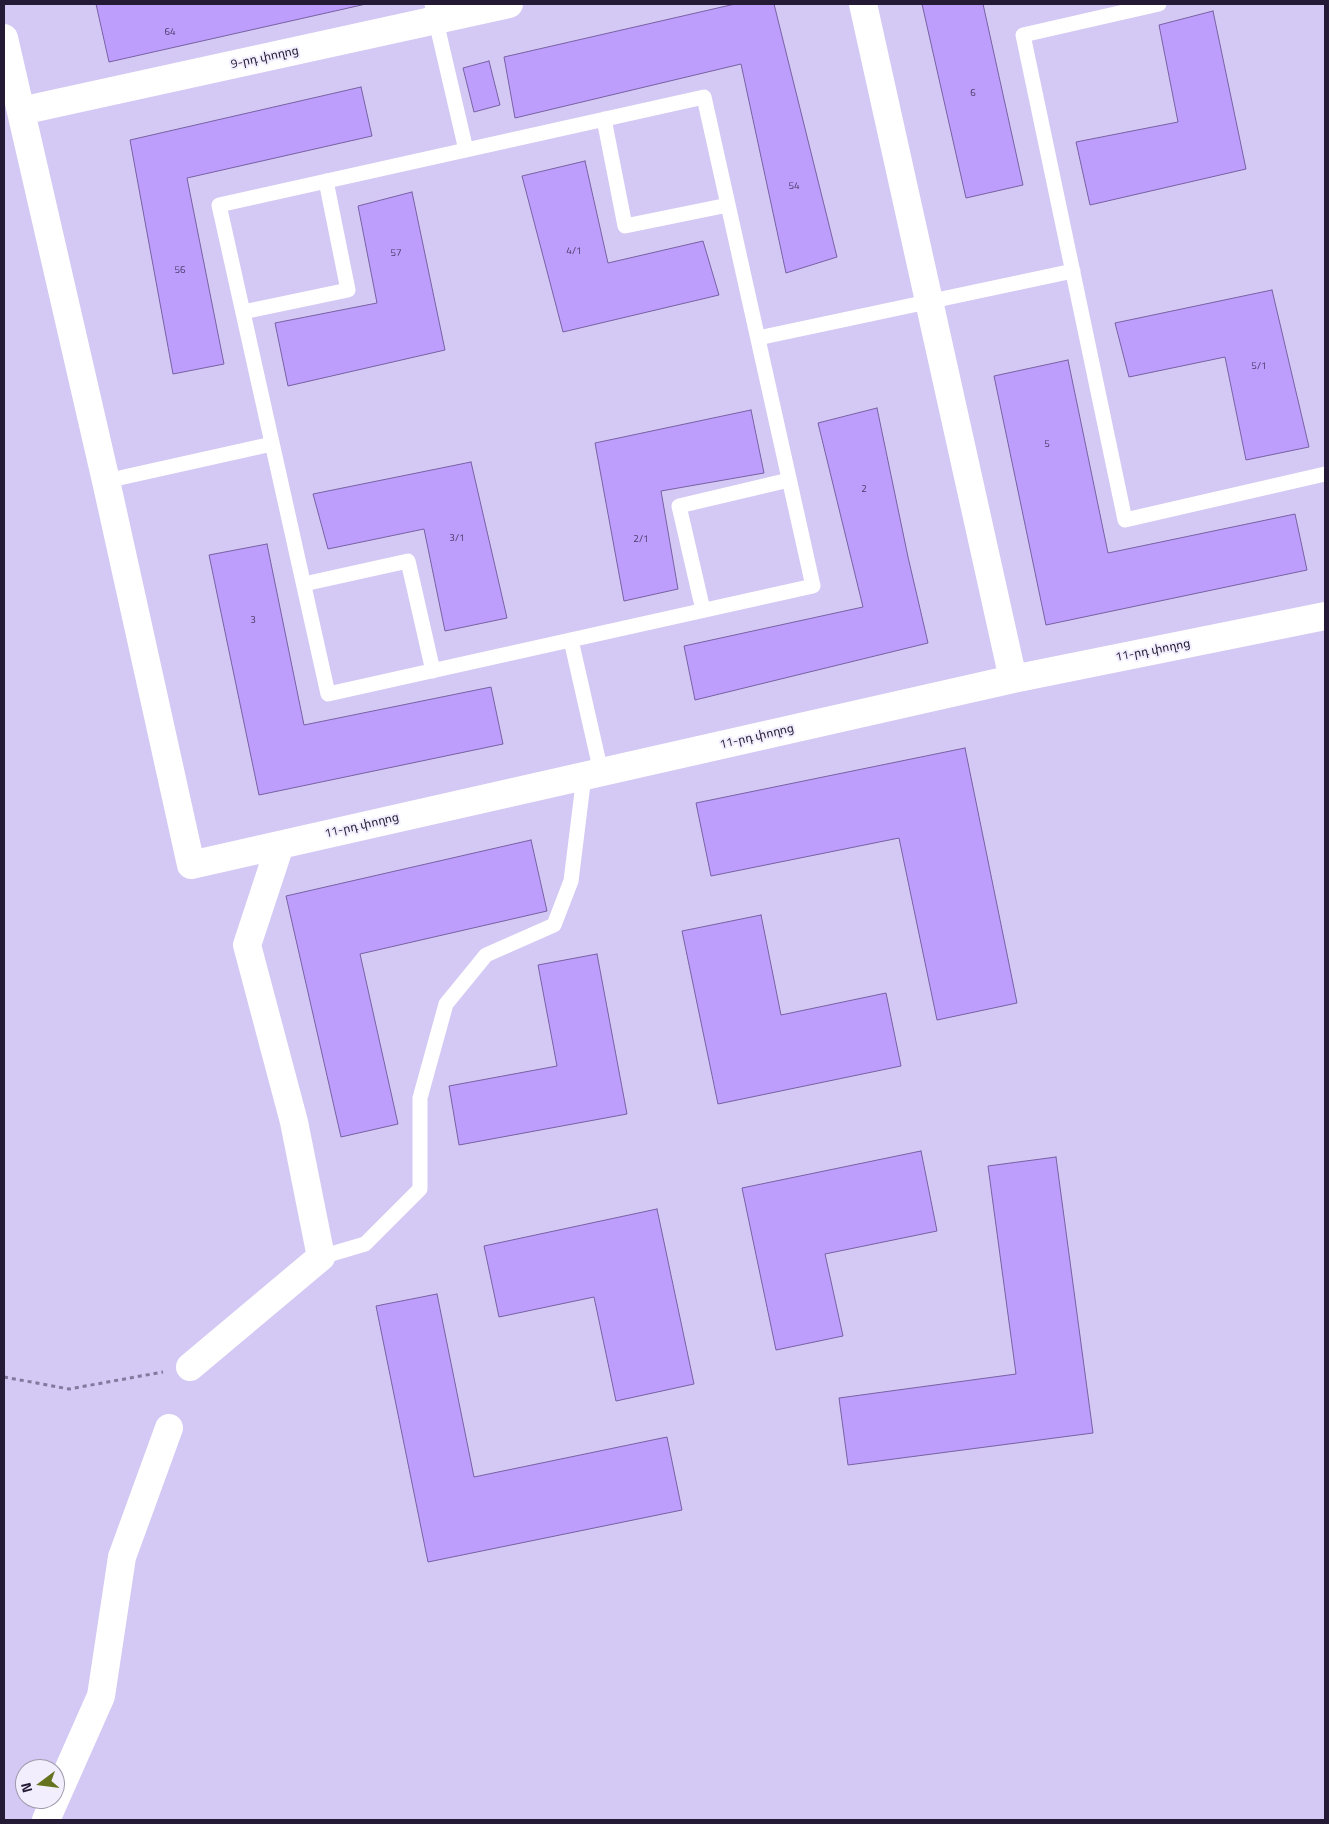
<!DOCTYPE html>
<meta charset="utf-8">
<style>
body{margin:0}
#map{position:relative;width:1329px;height:1824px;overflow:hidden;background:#d4c8f4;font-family:"Titillium Web",sans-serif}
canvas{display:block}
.frame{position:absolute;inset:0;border:5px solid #241a35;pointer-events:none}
.north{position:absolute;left:15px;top:1759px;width:50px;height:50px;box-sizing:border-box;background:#f2eefd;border:1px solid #a099ad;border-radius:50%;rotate:255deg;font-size:14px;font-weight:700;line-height:20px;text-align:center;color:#241a35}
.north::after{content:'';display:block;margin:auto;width:18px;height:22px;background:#65731f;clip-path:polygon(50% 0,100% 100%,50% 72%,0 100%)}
</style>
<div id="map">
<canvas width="1329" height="1824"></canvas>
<div class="frame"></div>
<div class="north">N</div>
</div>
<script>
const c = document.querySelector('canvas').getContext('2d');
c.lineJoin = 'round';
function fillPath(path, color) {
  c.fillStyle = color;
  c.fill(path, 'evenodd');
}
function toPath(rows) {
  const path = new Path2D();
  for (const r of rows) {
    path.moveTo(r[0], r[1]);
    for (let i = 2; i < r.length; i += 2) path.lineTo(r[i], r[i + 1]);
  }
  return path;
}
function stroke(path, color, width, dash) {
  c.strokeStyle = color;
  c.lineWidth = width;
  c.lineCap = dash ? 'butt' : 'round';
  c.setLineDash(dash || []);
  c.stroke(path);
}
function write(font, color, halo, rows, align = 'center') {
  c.font = font + ' "Titillium Web","Noto Sans Armenian",sans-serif';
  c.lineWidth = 4;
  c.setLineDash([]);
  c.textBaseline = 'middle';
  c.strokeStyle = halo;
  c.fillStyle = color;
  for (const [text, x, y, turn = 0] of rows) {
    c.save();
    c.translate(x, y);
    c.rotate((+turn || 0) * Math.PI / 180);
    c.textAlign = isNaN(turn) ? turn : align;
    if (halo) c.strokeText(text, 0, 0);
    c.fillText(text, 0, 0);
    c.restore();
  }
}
const building = toPath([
 [96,4,366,4,109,62,96,4],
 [735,4,774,4,837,257,786,273,741,64,515,118,504,57,735,4],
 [922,4,983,4,1023,185,966,198,922,4],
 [1213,11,1246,169,1090,205,1076,142,1178,122,1159,25,1213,11],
 [489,61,500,105,474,112,463,68,489,61],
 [361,87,372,136,187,178,224,364,173,374,130,140,361,87],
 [585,161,608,263,703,241,719,295,563,332,522,176,585,161],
 [412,192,445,350,288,386,275,323,377,303,358,206,412,192],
 [1272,290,1309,447,1246,460,1225,357,1129,377,1115,323,1272,290],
 [1068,360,1108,553,1295,514,1307,570,1046,625,994,376,1068,360],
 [877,408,908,557,928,643,695,700,684,646,863,607,818,423,877,408],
 [751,410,764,473,661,491,678,589,624,601,595,443,751,410],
 [471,462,507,618,445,631,424,529,328,549,313,494,471,462],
 [267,544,304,725,491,687,503,744,259,795,209,555,267,544],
 [965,748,1017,1003,937,1020,899,838,711,876,696,803,965,748],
 [531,840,547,911,360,954,398,1124,341,1137,286,896,531,840],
 [761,915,781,1015,886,993,901,1066,718,1104,682,931,761,915],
 [597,954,627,1114,459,1145,449,1086,557,1066,538,965,597,954],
 [921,1151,937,1231,825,1254,843,1336,776,1350,742,1188,921,1151],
 [1056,1157,1093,1433,848,1465,839,1398,1016,1374,988,1166,1056,1157],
 [657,1209,694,1384,616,1401,594,1297,499,1317,484,1246,657,1209],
 [437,1294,474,1477,667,1437,682,1510,428,1562,376,1306,437,1294]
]);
fillPath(building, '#bd9efc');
stroke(building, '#7761a3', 1);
stroke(toPath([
 [4,1377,69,1389,163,1372]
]), '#83789d', 3, [4, 4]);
stroke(toPath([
 [432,4,466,150],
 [1159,4,1023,35,1125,520,1325,474],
 [704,97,813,586,328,694,219,205,704,97],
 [604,119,625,226,728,205],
 [243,312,348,290,326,181],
 [758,338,1073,271],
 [106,481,272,444],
 [304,584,408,561,433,671],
 [703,610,679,506,789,480],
 [571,640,601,772],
 [321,1257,365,1244,420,1189,420,1098,446,1004,486,955,554,925,571,881,584,776]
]), '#fff', 15);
stroke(toPath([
 [863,4,1013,679],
 [4,38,106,481,191,865,1013,679,1325,616],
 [21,111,509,4],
 [190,1367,321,1257,294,1122,247,945,280,845],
 [46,1820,101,1696,122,1557,169,1428]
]), '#fff', 28);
write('10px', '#4a3b67', null, [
 ["64",170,33],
 ["6",973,94],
 ["54",794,187],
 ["4/1",574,252],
 ["57",396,254],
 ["56",180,271],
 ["5/1",1259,367],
 ["5",1047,445],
 ["2",864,490],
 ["3/1",457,539],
 ["2/1",641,540],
 ["3",253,621]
]);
write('12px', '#241a35', '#f2eefd', [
 ["9-րդ փողոց",265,58,-12],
 ["11-րդ փողոց",1153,651,-11],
 ["11-րդ փողոց",757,737,-13],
 ["11-րդ փողոց",362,826,-13]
]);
</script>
